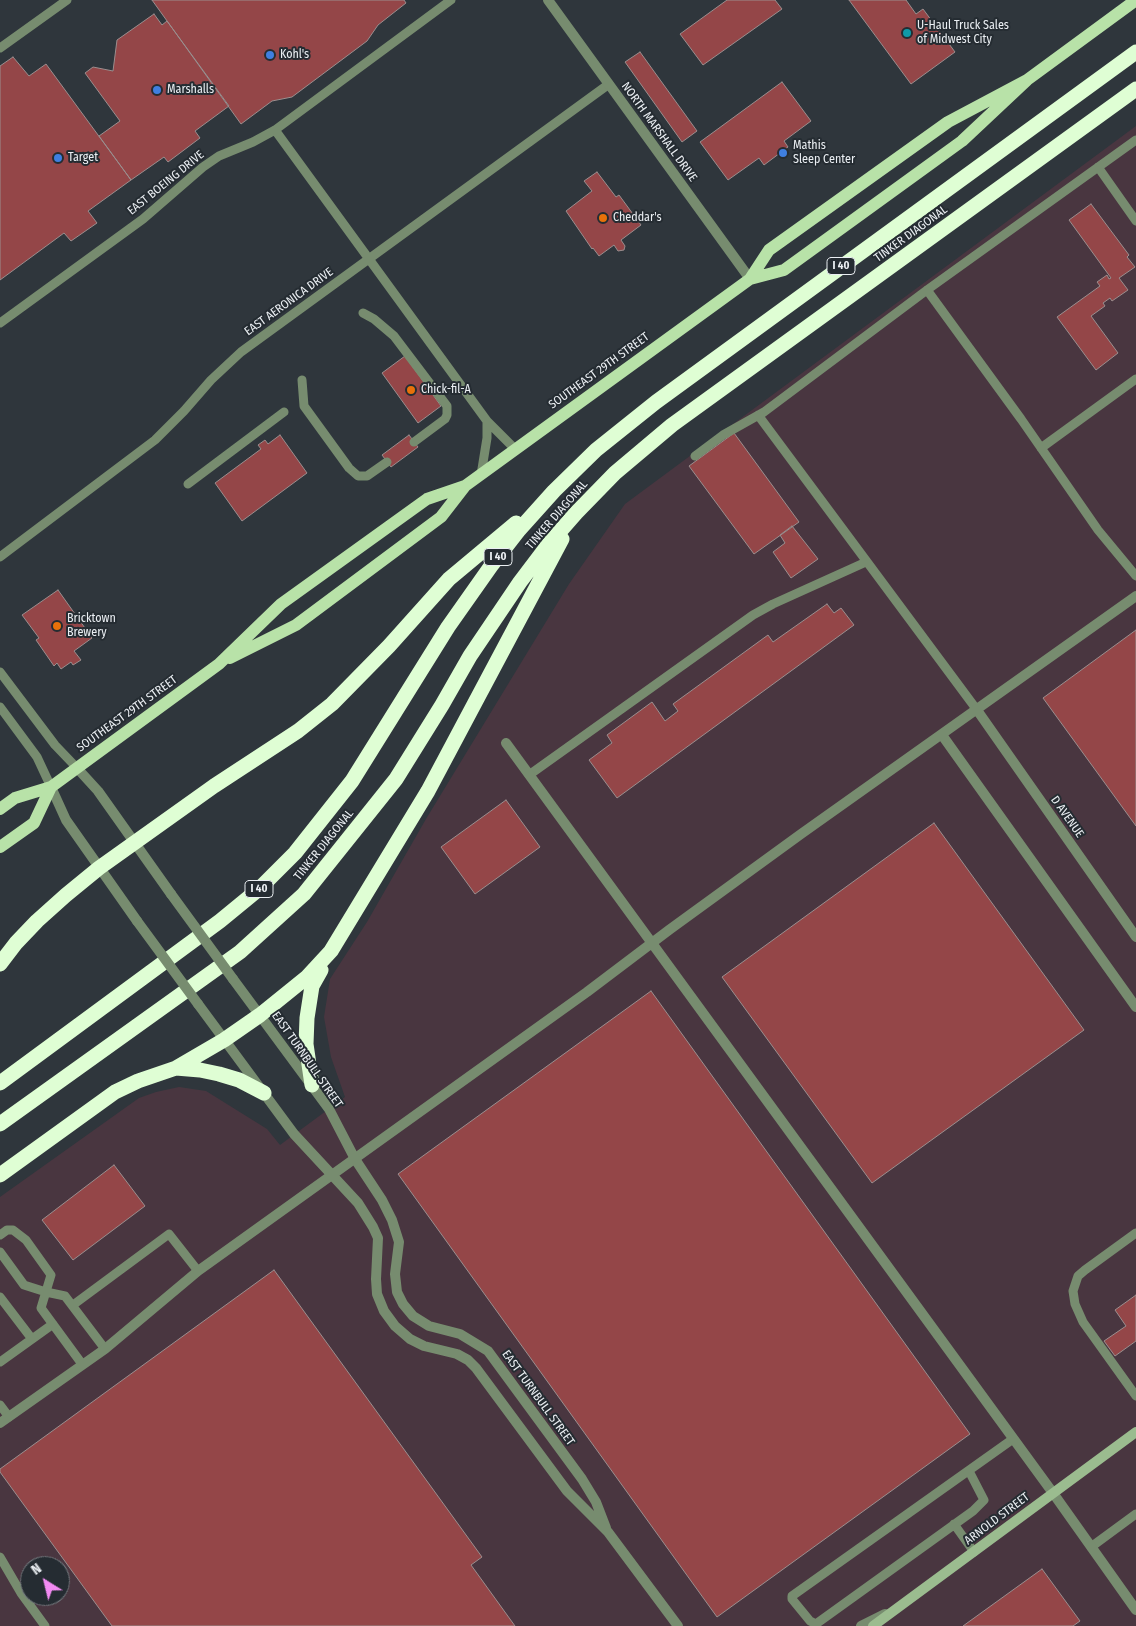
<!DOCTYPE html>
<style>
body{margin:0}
#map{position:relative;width:1136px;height:1626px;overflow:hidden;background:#2f363c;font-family:"Fira Sans Condensed",sans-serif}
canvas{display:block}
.north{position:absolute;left:20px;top:1556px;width:50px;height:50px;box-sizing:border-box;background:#252c32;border:1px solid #747a7f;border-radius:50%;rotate:324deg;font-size:14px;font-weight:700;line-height:20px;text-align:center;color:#ebeff3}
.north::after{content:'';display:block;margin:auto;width:18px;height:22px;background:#f28af2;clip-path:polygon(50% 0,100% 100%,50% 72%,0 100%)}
</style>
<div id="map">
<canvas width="1136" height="1626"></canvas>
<div class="north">N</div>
</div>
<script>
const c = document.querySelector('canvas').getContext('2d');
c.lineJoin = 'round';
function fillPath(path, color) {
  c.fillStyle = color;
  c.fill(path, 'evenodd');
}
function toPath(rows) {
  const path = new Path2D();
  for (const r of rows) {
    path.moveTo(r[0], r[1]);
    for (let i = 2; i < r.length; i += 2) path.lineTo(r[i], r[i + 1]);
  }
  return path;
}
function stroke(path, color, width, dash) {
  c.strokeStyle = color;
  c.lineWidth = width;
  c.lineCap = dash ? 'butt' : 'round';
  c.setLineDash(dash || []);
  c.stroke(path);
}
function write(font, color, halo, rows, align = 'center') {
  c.font = font + ' "Fira Sans Condensed",sans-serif';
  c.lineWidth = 4;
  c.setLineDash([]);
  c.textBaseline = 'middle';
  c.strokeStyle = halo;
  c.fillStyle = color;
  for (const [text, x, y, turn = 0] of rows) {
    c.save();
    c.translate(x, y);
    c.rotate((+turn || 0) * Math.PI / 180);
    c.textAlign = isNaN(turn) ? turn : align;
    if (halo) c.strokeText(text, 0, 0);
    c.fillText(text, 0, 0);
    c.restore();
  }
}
fillPath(toPath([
 [1136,126,1136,1626,0,1626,0,1197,139,1098,156,1092,179,1087,206,1091,267,1129,280,1145,345,1097,331,1057,324,1017,330,979,367,922,426,819,569,584,625,504],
 [30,1566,60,1566,60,1596,30,1596]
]), '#493640');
const building = toPath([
 [152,0,404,0,406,3,378,25,367,41,292,97,272,101,241,124,152,0],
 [727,0,775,0,782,9,703,65,680,34,727,0],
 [849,0,906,0,916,14,923,9,955,52,911,84,849,0],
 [154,14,162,25,167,21,229,106,195,131,200,138,168,162,164,157,131,180,99,136,120,121,85,73,93,67,113,71,117,40,154,14],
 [640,52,697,131,682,142,625,62,640,52],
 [13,57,29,76,46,64,131,180,88,211,97,223,71,241,64,233,0,280,0,66,13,57],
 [782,82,811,121,784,141,788,147,764,165,759,158,728,180,700,142,782,82],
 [597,172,616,197,619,195,641,225,621,240,625,246,624,250,618,251,614,245,599,256,593,248,592,249,566,211,592,191,584,181,597,172],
 [1091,204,1129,255,1127,257,1135,267,1119,278,1128,290,1112,301,1110,298,1103,303,1105,306,1091,316,1118,353,1096,370,1057,317,1100,286,1097,282,1107,275,1109,279,1111,278,1069,220,1091,204],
 [405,356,441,406,418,423,382,373,405,356],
 [734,433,799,522,754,554,689,466,734,433],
 [280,435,307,473,242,521,215,483,261,449,258,445,265,440,268,444,280,435],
 [409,435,418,447,391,467,382,455,409,435],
 [792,526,818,559,791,578,773,552,785,543,780,535,792,526],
 [58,590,92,638,74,651,81,660,73,665,71,662,61,669,57,663,54,666,36,640,39,638,22,615,58,590],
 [827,604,834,613,841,608,854,625,617,798,589,760,612,743,607,735,652,702,665,721,678,711,673,704,768,635,773,642,827,604],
 [1136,630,1136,826,1043,698,1136,630],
 [506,800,540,847,475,894,441,847,506,800],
 [934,823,1084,1030,872,1183,722,977,934,823],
 [651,991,970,1434,717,1617,398,1174,651,991],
 [114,1165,145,1206,73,1260,42,1220,114,1165],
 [274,1270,482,1557,471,1565,515,1626,112,1626,0,1472,0,1469,274,1270],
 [1136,1295,1136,1341,1115,1356,1104,1341,1126,1326,1115,1310,1136,1295],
 [1042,1569,1080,1621,1073,1626,963,1626,1042,1569]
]);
fillPath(building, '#944648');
stroke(building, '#9b8e8e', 1);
stroke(toPath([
 [0,48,67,0],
 [275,130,487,421,515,449],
 [1098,167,1136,221],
 [927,290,1021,419,1098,530,1136,576],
 [363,313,374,319,394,336,447,406,447,415,445,419,414,442],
 [0,323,143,219,203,167,219,156,253,142,275,130,451,0],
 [302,380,304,406,349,468,358,476,367,476,387,462],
 [758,415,977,710],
 [1041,448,1136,379],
 [695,456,723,435,764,412,927,290,1136,140],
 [481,475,487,438,487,421],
 [188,484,284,412],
 [0,557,155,440,184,411,211,380,241,352,609,84],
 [0,672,55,745,77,768],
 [0,707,37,757,51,787],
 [529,775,753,615,773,604,866,562],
 [1136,1233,1085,1270,1078,1276,1073,1291,1075,1304,1083,1322,1136,1396],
 [0,1235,7,1230,13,1230,26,1240,51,1275,41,1308,82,1364],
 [0,1252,24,1285,46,1292,65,1296,105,1349],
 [0,1297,32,1339],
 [73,1305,169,1234,198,1271],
 [0,1362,53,1324],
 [0,1405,9,1417],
 [969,1471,984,1500,973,1511,816,1624,810,1621,792,1599,792,1596,1013,1439],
 [954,1524,974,1552],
 [1091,1547,1136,1514],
 [0,1557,21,1593,45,1626]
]), '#778c6f', 9);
stroke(toPath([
 [548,0,750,279],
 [977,710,1136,937],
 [942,735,1136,1007],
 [506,743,1053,1493,1136,1610],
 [0,1423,105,1349,198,1271,587,992,669,930,801,834,1136,596]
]), '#778c6f', 10);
stroke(toPath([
 [77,768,98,791,171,894],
 [51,787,66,820,137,921],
 [233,979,329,1109,355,1159,382,1200,392,1220,399,1242,395,1274,397,1292,403,1304,413,1316,429,1326,460,1334,488,1351,582,1479,596,1502,606,1528],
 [198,1004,294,1134,358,1203,373,1227,378,1238,376,1279,377,1294,384,1311,395,1326,410,1339,424,1346,457,1354,468,1360,476,1368,567,1491,608,1532,678,1626],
 [861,1626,885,1614]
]), '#778c6f', 10);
stroke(toPath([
 [873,1626,1136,1432]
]), '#9bbc8f', 10);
stroke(toPath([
 [750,279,784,270,962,141,1027,80,1136,0],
 [230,658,296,625,441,517,465,486],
 [0,809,15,798,51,787,219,664,281,604,427,499,465,486,750,279,769,250,948,122,1027,80],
 [0,847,34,823,51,787]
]), '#b8e2a8', 12);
stroke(toPath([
 [0,964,16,943,37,921,66,895,99,868,214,786,298,731,332,704,389,646,449,579,516,523],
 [176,1068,200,1070,219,1074,239,1080,264,1093],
 [0,1083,220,921,259,889,295,853,352,781,448,627,491,566,519,530,554,491,596,450,656,402,1136,52],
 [312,1085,306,1044,307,1018,312,986,321,970],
 [0,1124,240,952,304,894,396,779,442,705,470,656,520,582,548,545,576,513,615,473,672,425,1136,89],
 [0,1175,115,1092,138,1081,176,1068,224,1040,260,1015,307,977,331,951,428,791,562,539]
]), '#dffed4', 15);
stroke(toPath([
 [171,894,233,979],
 [137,921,198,1004]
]), '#778c6f', 10);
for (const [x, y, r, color] of [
 [907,33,5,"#0f9aa8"],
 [270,55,5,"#3f7fe0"],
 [157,90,5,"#3f7fe0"],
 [783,153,5,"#3f7fe0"],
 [58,158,5,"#3f7fe0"],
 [603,218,5,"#e8710a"],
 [411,390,5,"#e8710a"],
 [57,626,5,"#e8710a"]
]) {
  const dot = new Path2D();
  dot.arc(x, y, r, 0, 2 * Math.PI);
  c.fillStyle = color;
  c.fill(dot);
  stroke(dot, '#252c32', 2);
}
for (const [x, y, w] of [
 [841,266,28],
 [498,557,28],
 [259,889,28]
]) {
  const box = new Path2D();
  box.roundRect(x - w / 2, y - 8.5, w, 17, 4);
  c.fillStyle = '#252c32';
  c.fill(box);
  stroke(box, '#ebeff3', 1);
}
write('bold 11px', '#ebeff3', null, [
 ["I 40",841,266],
 ["I 40",498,557],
 ["I 40",259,889]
]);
write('12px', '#ebeff3', '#252c32', [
 ["U-Haul Truck Sales",917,26],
 ["of Midwest City",917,40],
 ["Kohl's",280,55],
 ["Marshalls",167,90],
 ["Mathis",793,146],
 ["Sleep Center",793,160],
 ["Target",68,158],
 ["Cheddar's",613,218],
 ["Chick-fil-A",421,390],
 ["Bricktown",67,619],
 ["Brewery",67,633]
], 'left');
write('12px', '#ebeff3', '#252c32', [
 ["NORTH MARSHALL DRIVE",659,132,54],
 ["EAST BOEING DRIVE",166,183,-39],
 ["TINKER DIAGONAL",911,234,-36],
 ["EAST AERONICA DRIVE",289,302,-36],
 ["SOUTHEAST 29TH STREET",599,371,-36],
 ["TINKER DIAGONAL",557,515,-49],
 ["SOUTHEAST 29TH STREET",127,714,-36],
 ["D AVENUE",1067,817,55],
 ["TINKER DIAGONAL",324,845,-51],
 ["EAST TURNBULL STREET",307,1060,55],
 ["EAST TURNBULL STREET",538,1398,54],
 ["ARNOLD STREET",997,1519,-37]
]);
</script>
